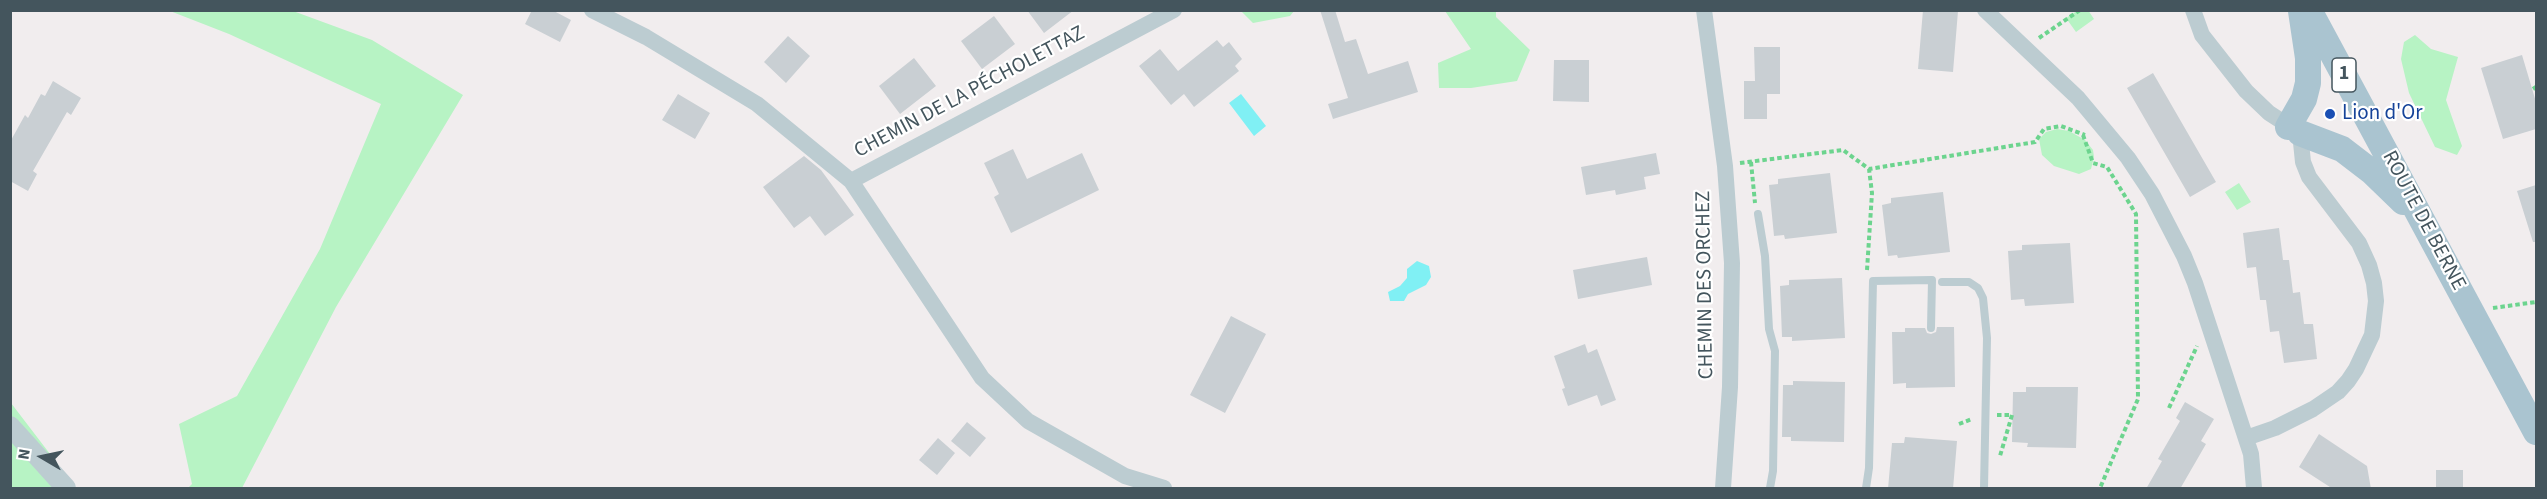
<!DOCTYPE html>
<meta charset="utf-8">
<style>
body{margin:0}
#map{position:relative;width:2547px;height:499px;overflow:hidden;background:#f1edee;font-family:"Source Sans 3",sans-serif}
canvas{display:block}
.frame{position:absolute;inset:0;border:12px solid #44555d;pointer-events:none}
.north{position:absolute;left:12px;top:427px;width:60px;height:60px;-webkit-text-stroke:4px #fff;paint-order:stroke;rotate:279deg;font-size:16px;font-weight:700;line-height:24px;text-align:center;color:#44555d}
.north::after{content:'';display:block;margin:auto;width:21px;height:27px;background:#44555d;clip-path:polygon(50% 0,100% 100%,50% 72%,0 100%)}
</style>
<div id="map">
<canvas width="2547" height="499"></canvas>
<div class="frame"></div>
<div class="north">N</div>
</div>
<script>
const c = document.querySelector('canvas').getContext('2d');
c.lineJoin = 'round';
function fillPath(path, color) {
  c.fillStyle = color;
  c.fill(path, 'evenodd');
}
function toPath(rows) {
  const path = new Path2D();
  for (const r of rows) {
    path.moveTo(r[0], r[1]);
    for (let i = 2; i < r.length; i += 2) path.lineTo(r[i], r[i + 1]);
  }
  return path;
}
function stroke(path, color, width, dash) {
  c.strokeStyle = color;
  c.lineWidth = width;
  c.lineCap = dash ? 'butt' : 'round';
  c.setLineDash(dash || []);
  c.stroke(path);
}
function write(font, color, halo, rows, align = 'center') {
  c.font = font + ' "Source Sans 3",sans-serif';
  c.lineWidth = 4.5;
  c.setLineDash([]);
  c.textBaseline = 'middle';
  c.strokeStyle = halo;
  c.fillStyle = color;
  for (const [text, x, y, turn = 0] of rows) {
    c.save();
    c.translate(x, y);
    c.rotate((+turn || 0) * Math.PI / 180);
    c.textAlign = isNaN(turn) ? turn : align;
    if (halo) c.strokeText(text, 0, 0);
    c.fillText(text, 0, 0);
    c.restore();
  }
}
fillPath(toPath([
 [2088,10,2094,19,2076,32,2066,18,2077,11],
 [170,11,293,11,372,40,463,95,336,307,242,488,188,488,192,484,179,424,237,396,320,249,381,104,229,34],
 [1241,11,1294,11,1290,16,1253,23],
 [1445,11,1496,11,1496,17,1530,50,1517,81,1471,88,1439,88,1438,63,1471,49],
 [2415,35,2431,49,2458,57,2446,100,2462,146,2457,155,2435,147,2409,93,2401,59,2404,42],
 [2057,129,2069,131,2085,140,2093,150,2094,157,2091,169,2079,174,2054,166,2042,155,2039,139,2046,132],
 [2239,183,2251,202,2237,210,2225,192],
 [11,403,76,488,11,488]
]), '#b7f3c4');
fillPath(toPath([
 [1241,94,1266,126,1254,136,1229,103],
 [1417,261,1429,266,1431,277,1426,285,1408,294,1404,301,1390,301,1388,292,1400,286,1407,278,1407,269]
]), '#80f0f4');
fillPath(toPath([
 [532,10,552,10,571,20,560,42,525,24],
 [1027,10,1074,10,1044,33],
 [1320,10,1335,10,1345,42,1356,39,1368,74,1408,61,1418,92,1333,119,1328,104,1348,98],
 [1923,10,1958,11,1953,72,1918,69],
 [994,16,1015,44,982,69,961,41],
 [788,36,810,56,786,83,764,62],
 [1217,40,1223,47,1229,42,1242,59,1235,66,1239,71,1194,107,1184,94,1171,105,1139,66,1160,49,1178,71],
 [1754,47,1780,47,1780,94,1767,94,1767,119,1744,119,1744,81,1755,81],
 [2522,55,2536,102,2536,129,2503,139,2481,68],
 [914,58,936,86,900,114,879,86],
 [1554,60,1589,60,1589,102,1553,101],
 [2153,73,2216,182,2190,197,2127,88],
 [53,81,81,98,71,115,67,112,33,171,37,174,28,191,10,181,10,142,25,115,28,118,41,94,45,96],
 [678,94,710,113,695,139,662,120],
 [1013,149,1027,179,1082,153,1099,190,1011,233,994,197,999,194,984,163],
 [1656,153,1660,174,1644,177,1646,189,1616,195,1615,190,1586,195,1581,167],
 [804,156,821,170,854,215,825,236,810,216,794,228,763,187],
 [1830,173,1837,233,1785,239,1784,235,1774,236,1769,185,1778,184,1778,179],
 [2536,185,2536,242,2533,242,2517,191],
 [1943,192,1950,252,1898,258,1897,255,1888,256,1882,205,1891,203,1891,198],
 [2279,228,2283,260,2289,260,2293,293,2300,292,2304,324,2313,324,2317,359,2284,363,2279,331,2270,332,2266,300,2260,300,2256,267,2247,268,2243,233],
 [2070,243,2074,303,2025,306,2024,299,2011,300,2008,251,2022,250,2022,245],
 [1647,257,1652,285,1578,299,1573,270],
 [1842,278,1845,338,1792,341,1792,337,1782,337,1780,286,1789,285,1789,280],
 [1231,316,1266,334,1225,413,1190,395],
 [1937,327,1954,327,1955,387,1906,388,1906,383,1893,384,1892,332,1905,332,1905,328,1925,328,1927,333,1931,334,1936,332],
 [1585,344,1588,353,1597,349,1616,400,1601,406,1597,395,1568,406,1562,389,1565,388,1554,356],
 [1793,381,1845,382,1844,442,1791,441,1791,437,1782,437,1783,385,1793,385],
 [2026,387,2078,387,2076,448,2027,447,2028,443,2012,442,2013,392,2026,392],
 [2185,402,2214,419,2201,441,2206,444,2180,489,2146,489,2162,461,2158,459,2180,421,2176,418],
 [967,422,986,438,970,457,951,441],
 [2319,434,2367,466,2371,489,2333,489,2299,467],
 [1905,437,1957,441,1953,489,1888,489,1892,443,1904,443],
 [938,438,955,453,937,475,919,460],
 [2436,470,2463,470,2463,489,2436,489]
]), '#c9cfd3');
stroke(toPath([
 [2039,38,2080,10],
 [2533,89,2536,87],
 [2083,135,2093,163,2107,167,2136,214,2138,399,2100,488],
 [1751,162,1755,203],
 [1740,163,1843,150,1869,169,2035,142,2044,129,2061,126,2085,135],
 [1867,270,1872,193,1869,169],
 [2493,308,2536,302],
 [2169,408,2197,346],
 [1997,415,2012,415,2000,456],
 [1959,424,1972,419]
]), '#6cd48e', 4, [4.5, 3]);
stroke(toPath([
 [1758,214,1765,256,1769,329,1775,351,1773,471,1770,488],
 [1942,282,1969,282,1978,288,1983,298,1987,338,1984,488],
 [1866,488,1869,468,1873,281,1932,280,1931,328]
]), '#bcccd1', 8);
stroke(toPath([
 [592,10,646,37,757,104,851,181,982,378,1028,421,1125,476,1164,488],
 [1704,10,1725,166,1732,263,1730,387,1723,488],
 [1985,10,2078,98,2128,158,2152,194,2184,256,2195,283,2251,454,2254,488],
 [2193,10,2202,35,2246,91,2269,113,2300,133,2303,162,2309,177,2359,243,2369,265,2374,283,2376,301,2372,335,2356,369,2348,381,2338,392,2313,409,2275,428,2246,438],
 [851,181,1174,10]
]), '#bcccd1', 16);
stroke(toPath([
 [10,426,66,488]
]), '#bcccd1', 20);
stroke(toPath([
 [2309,10,2536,432],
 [2288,127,2304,99,2308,83,2308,58,2301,11],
 [2300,133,2342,149,2372,172,2403,202]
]), '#aac4d0', 26);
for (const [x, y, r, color] of [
 [2330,114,6,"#1a4fb4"]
]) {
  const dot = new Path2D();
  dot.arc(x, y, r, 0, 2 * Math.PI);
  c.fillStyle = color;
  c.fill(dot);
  stroke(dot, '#fff', 2);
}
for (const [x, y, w] of [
 [2344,75,24]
]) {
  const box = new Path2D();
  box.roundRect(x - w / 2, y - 17, w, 34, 4.5);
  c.fillStyle = '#fff';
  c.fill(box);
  stroke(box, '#44555d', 1.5);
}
write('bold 20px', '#44555d', null, [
 ["1",2344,75]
]);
write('21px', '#44555d', '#fff', [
 ["CHEMIN DE LA PÉCHOLETTAZ",970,93,-28],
 ["ROUTE DE BERNE",2423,221,62],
 ["CHEMIN DES ORCHEZ",1706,285,-91]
]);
write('21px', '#164399', '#fff', [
 ["Lion d'Or",2342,114]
], 'left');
</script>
